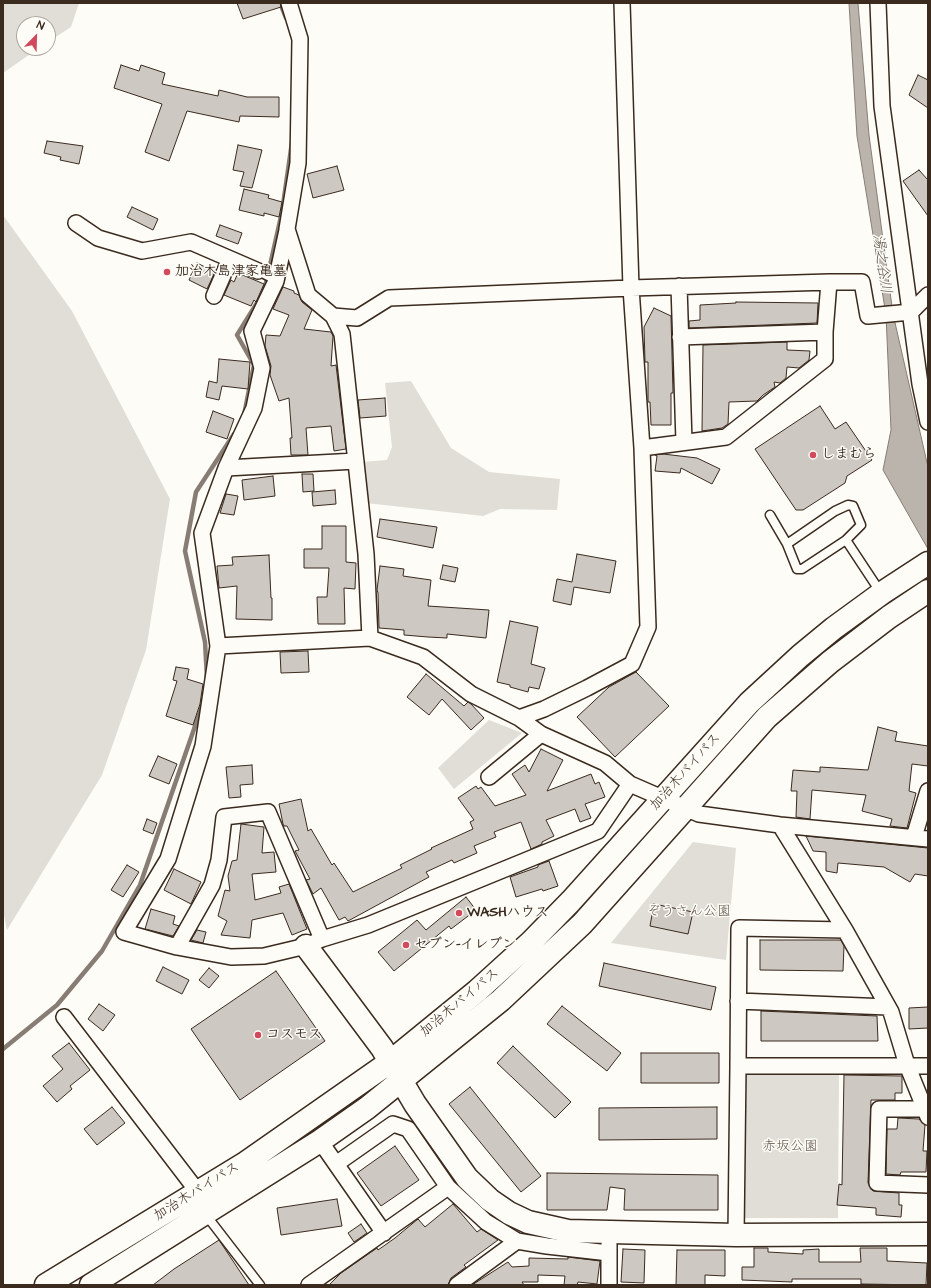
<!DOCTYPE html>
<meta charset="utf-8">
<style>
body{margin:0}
#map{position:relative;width:931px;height:1288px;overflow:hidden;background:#fdfcf7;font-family:"Architects Daughter",sans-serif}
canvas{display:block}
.frame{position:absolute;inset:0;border:4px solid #3b2a1e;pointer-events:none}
.north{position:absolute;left:16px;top:16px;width:40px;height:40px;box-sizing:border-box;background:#fdfcf7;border:1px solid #afa8a0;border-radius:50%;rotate:23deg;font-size:11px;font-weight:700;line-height:16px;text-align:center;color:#3b2a1e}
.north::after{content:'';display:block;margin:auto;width:14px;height:18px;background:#d1495b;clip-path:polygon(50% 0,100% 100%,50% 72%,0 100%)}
</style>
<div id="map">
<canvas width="931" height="1288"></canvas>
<div class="frame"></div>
<div class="north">N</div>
</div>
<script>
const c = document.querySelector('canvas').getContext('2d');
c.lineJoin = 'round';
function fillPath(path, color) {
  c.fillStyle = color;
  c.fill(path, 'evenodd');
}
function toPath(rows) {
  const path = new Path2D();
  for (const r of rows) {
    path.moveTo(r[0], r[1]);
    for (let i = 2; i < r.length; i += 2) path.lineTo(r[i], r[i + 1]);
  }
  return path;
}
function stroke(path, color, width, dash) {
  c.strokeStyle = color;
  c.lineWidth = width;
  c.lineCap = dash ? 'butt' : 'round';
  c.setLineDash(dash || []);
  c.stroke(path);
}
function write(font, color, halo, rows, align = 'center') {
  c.font = font + ' "Architects Daughter","Klee One",sans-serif';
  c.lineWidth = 3;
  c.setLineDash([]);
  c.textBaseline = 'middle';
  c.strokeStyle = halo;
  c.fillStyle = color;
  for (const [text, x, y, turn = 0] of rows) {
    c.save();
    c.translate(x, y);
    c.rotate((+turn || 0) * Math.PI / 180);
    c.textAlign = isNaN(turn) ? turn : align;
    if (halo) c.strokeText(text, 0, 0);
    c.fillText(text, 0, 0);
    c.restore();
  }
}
fillPath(toPath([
 [3,3,79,3,71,27,48,42,48,24,24,24,24,48,39,48,3,73],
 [3,215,72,311,170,499,146,650,102,775,7,930,3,910],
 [411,381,451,448,489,472,560,479,557,510,500,509,483,516,366,503,361,462,387,460,392,447,385,383],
 [489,720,522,733,454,789,438,768],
 [693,842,736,848,726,960,611,943],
 [750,1072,839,1072,838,1218,741,1218,744,1077]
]), '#e1ded7');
const water = toPath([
 [849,3,858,3,869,135,893,314,928,467,928,549,883,470,891,430,886,315,857,136,849,3]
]);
fillPath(water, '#bbb4ad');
stroke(water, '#887d74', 1);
stroke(toPath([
 [280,3,286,18],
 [264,292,282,212,292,142],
 [244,415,254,365,237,335,260,298],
 [207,678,205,642,185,551,196,492,234,434],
 [3,1049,57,1005,102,951,140,885,202,706]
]), '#887d74', 4.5);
const building = toPath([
 [237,3,280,3,281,7,243,19,237,3],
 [121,65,139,71,141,65,165,73,162,84,218,96,219,90,247,97,279,97,279,117,240,116,239,122,187,111,169,161,145,152,162,104,114,88,121,65],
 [918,75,928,80,928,108,909,95,918,75],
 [47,141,83,146,79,164,60,160,61,157,44,153,47,141],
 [238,145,262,150,252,188,240,186,244,172,233,170,238,145],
 [337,166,344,190,313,198,307,174,337,166],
 [919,170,928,180,928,216,903,181,919,170],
 [244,189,269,195,268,198,282,202,279,217,264,213,264,216,239,210,244,189],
 [132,207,158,219,153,230,127,217,132,207],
 [220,225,242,233,238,244,216,236,220,225],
 [197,263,215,272,207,289,189,280,197,263],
 [238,273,264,284,256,302,254,300,251,306,224,295,231,280,234,282,238,273],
 [283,287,294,291,294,293,299,295,302,302,312,310,304,329,331,332,333,336,331,366,336,365,346,449,334,451,331,426,306,428,308,455,291,455,290,438,292,438,289,398,279,401,270,375,271,366,265,346,266,335,280,336,289,315,273,309,283,287],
 [736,302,818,303,817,323,689,328,689,321,700,320,700,305,736,303,736,302],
 [654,308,671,316,673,393,671,393,671,425,651,425,650,402,648,402,648,362,645,362,644,327,654,308],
 [787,342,787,350,810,351,809,360,799,368,787,367,786,378,780,383,774,382,775,387,763,395,757,401,729,402,728,424,722,428,702,431,703,345,787,342],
 [219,359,250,362,248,389,222,386,219,400,206,397,209,381,217,383,219,359],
 [385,398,386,416,360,418,358,400,385,398],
 [820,406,835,429,846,422,872,460,847,476,845,483,803,510,796,510,755,449,820,406],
 [213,411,234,419,227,439,206,432,213,411],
 [663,454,697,458,720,469,712,484,681,468,680,473,655,471,657,456,655,455,663,454],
 [302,474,313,474,314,491,303,492,302,474],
 [273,476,275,496,244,500,242,480,273,476],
 [335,490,336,504,313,506,312,492,335,490],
 [226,494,238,496,234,515,220,513,226,494],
 [380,519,437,527,433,548,377,537,380,519],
 [322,526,346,526,346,562,356,563,355,589,344,588,345,624,318,624,317,597,327,597,329,568,304,568,304,549,322,549,322,526],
 [577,554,616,561,610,593,574,587,571,605,553,601,557,579,572,582,577,554],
 [269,555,271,598,272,598,272,620,236,619,237,586,219,588,217,566,233,565,232,557,269,555],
 [443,565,458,568,455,582,440,579,443,565],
 [380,566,404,569,403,576,431,580,428,606,489,610,486,638,447,634,447,638,428,637,404,635,404,630,379,628,378,593,377,590,380,566],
 [510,621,538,627,531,664,545,668,539,689,529,687,528,692,510,687,510,685,497,682,510,621],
 [308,651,309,672,281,673,280,652,308,651],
 [176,667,189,669,187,679,203,684,200,704,193,725,166,716,177,681,173,680,176,667],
 [636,672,669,706,615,757,577,717,609,687,636,672],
 [426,674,464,706,468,702,471,704,484,718,471,730,442,699,429,715,407,697,426,674],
 [878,727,897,732,895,741,928,746,928,766,912,764,909,791,916,793,907,828,890,826,892,819,862,811,866,795,812,790,810,819,796,817,797,791,791,791,793,770,820,772,820,767,868,770,878,727],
 [541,749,563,760,547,791,591,774,595,784,599,782,605,797,585,804,591,818,580,822,575,809,546,820,554,836,542,842,542,844,531,849,521,822,494,832,496,837,474,846,477,853,454,863,452,860,426,872,429,877,348,921,345,917,339,920,321,888,313,894,306,880,310,879,295,851,299,850,287,826,284,826,283,824,279,804,301,799,308,831,311,829,332,865,334,863,353,892,402,868,400,865,432,849,431,848,473,829,470,822,474,820,458,798,476,786,478,789,481,787,495,806,526,795,512,774,525,765,529,772,541,749],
 [158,756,177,764,169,784,149,776,158,756],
 [252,765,253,784,240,785,241,797,229,798,226,767,252,765],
 [147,819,157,823,153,834,143,830,147,819],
 [241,824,264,827,262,853,274,852,276,872,252,874,255,900,281,893,279,887,289,884,307,929,292,935,283,913,252,920,250,938,221,935,227,921,218,916,225,890,230,891,228,876,232,861,237,860,241,824],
 [806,836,928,848,928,876,915,874,910,882,884,867,838,863,837,873,826,871,826,852,813,851,806,836],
 [549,861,558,886,543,891,542,889,516,897,510,877,538,867,538,865,549,861],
 [127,865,139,872,123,897,111,890,127,865],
 [174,869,201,882,191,904,164,890,174,869],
 [466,897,476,910,451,929,449,926,394,971,378,952,417,920,426,930,466,897],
 [654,904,693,912,688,934,650,926,654,904],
 [151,909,175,916,173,924,179,926,173,936,145,929,151,909],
 [197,930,206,932,203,943,191,940,197,930],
 [760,940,841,940,844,946,843,971,760,970,760,940],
 [604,963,716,987,711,1010,599,986,604,963],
 [163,967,189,980,182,994,156,981,163,967],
 [209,968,219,976,209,988,199,980,209,968],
 [276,971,325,1041,240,1100,191,1029,276,971],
 [99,1004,115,1015,103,1031,88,1019,99,1004],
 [562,1006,621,1053,607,1071,547,1024,562,1006],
 [928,1007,928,1028,909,1029,909,1008,928,1007],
 [761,1011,877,1016,878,1041,761,1041,761,1011],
 [69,1043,90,1070,70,1086,72,1089,57,1102,43,1086,63,1069,52,1056,69,1043],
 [513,1046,571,1102,555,1118,497,1063,513,1046],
 [641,1053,719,1053,719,1083,641,1083,641,1053],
 [844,1075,902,1076,902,1093,895,1093,895,1100,871,1100,868,1183,873,1191,899,1193,899,1205,902,1205,901,1217,876,1215,876,1208,837,1205,839,1184,842,1185,844,1075],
 [470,1087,541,1176,521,1192,449,1104,470,1087],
 [112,1107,125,1123,97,1145,84,1129,112,1107],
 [717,1107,717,1139,599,1140,599,1108,717,1107],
 [898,1118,919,1119,925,1125,923,1151,927,1151,926,1172,901,1172,900,1175,886,1174,887,1129,897,1129,898,1118],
 [395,1146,419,1180,381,1206,357,1173,395,1146],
 [547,1173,718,1175,718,1210,624,1210,625,1189,610,1187,607,1210,547,1210,547,1173],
 [337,1199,342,1226,281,1235,277,1208,337,1199],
 [453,1204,477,1232,481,1229,498,1240,464,1265,466,1267,451,1278,448,1285,329,1285,341,1273,377,1248,378,1250,395,1238,418,1219,425,1227,453,1204],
 [361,1224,367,1233,354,1242,348,1233,361,1224],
 [219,1240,249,1285,153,1285,174,1269,219,1240],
 [754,1248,768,1248,768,1252,803,1254,803,1250,819,1249,819,1262,861,1262,860,1248,887,1248,887,1261,927,1263,926,1285,861,1284,861,1279,792,1279,792,1282,742,1280,742,1267,754,1267,754,1248],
 [623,1249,645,1250,644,1283,621,1282,623,1249],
 [677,1250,725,1250,725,1276,705,1275,705,1285,676,1285,677,1250],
 [568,1257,600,1261,597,1284,578,1282,577,1285,564,1285,565,1276,538,1275,538,1282,522,1282,524,1285,472,1285,508,1262,512,1267,529,1266,529,1258,568,1259,568,1257]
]);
fillPath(building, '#cdc8c2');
stroke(building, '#3b2a1e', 1);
const lane = toPath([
 [258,271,272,278],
 [770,515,787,544,797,569,802,569,846,540,881,593],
 [787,544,835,511,848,505,853,506,861,525,846,540],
 [206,1215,260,1285]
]);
const street = toPath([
 [289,3,300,39,298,163,287,229,308,295,333,316,342,334,366,554,370,638],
 [878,3,882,106,920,384,928,422],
 [76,223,98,238,142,251,191,242,258,271],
 [679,286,684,442],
 [214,296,230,259],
 [333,316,357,318,389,298,631,288,829,282,862,282,868,316,911,312,928,295],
 [680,337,825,332],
 [642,448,726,437,825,359,825,332,829,282],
 [226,468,356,461],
 [218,646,202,533,226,468,254,408,262,368,252,331,276,281,287,230],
 [519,718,544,709,587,688,632,664,648,627,642,448,631,288,622,3],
 [489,777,541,734],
 [630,784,598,831,368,925,322,939,306,946,264,956,231,957,177,947,124,932,168,859,203,746,218,646,370,638,423,657,471,694,519,718,541,734,605,763,630,784,699,814,780,825,928,839],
 [780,825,845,930,891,1012,907,1065,928,1117],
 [914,837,928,791],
 [177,947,212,885,219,860,224,817,268,812,322,939],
 [738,1001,888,1007],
 [64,1017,198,1192],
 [738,1066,739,928,845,930],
 [924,1109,879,1109,877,1183,928,1185],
 [320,1141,384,1233],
 [336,1164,393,1124,408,1129,448,1187],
 [736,1235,738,1066,928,1066],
 [609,1244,609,1285],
 [309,1285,448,1187,486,1222,517,1241],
 [457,1285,517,1241,547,1246,609,1253]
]);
const secondary = toPath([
 [306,946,382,1048,415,1104,467,1178,490,1200,509,1213,528,1222,568,1231,736,1235,928,1234]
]);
const highway = toPath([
 [46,1285,244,1164,390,1062,477,991,531,942,571,901,749,703,800,656,834,628,882,593,928,563],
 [91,1285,320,1141,367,1108,501,1000,582,924,767,717,830,662,889,617,928,591]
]);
stroke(lane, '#3b2a1e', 11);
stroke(street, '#3b2a1e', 18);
stroke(secondary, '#3b2a1e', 25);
stroke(highway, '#3b2a1e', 25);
stroke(lane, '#fdfcf7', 8);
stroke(street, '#fdfcf7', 15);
stroke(secondary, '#fdfcf7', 22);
stroke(highway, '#fdfcf7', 22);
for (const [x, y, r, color] of [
 [167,272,4,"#d1495b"],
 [813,455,4,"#d1495b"],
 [459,913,4,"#d1495b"],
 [406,945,4,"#d1495b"],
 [258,1035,4,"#d1495b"]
]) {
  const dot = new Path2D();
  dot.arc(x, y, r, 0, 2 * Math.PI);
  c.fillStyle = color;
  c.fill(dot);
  stroke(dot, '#fdfcf7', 1.5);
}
write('bold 14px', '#3b2a1e', '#fdfcf7', [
 ["加治木島津家亀墓",175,272],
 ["しまむら",821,455],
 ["WASHハウス",467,913],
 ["セブン-イレブン",414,945],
 ["コスモス",266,1035]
], 'left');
write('14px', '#3b2a1e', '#fdfcf7', [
 ["加治木バイパス",686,772,-48],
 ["加治木バイパス",460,1003,-40],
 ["加治木バイパス",197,1192,-32]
]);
write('14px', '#64574c', '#fdfcf7', [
 ["ぞうさん公園",689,912],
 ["赤坂公園",790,1147]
]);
write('italic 15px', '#615349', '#fdfcf7', [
 ["湯之谷川",881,264,82]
]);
</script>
